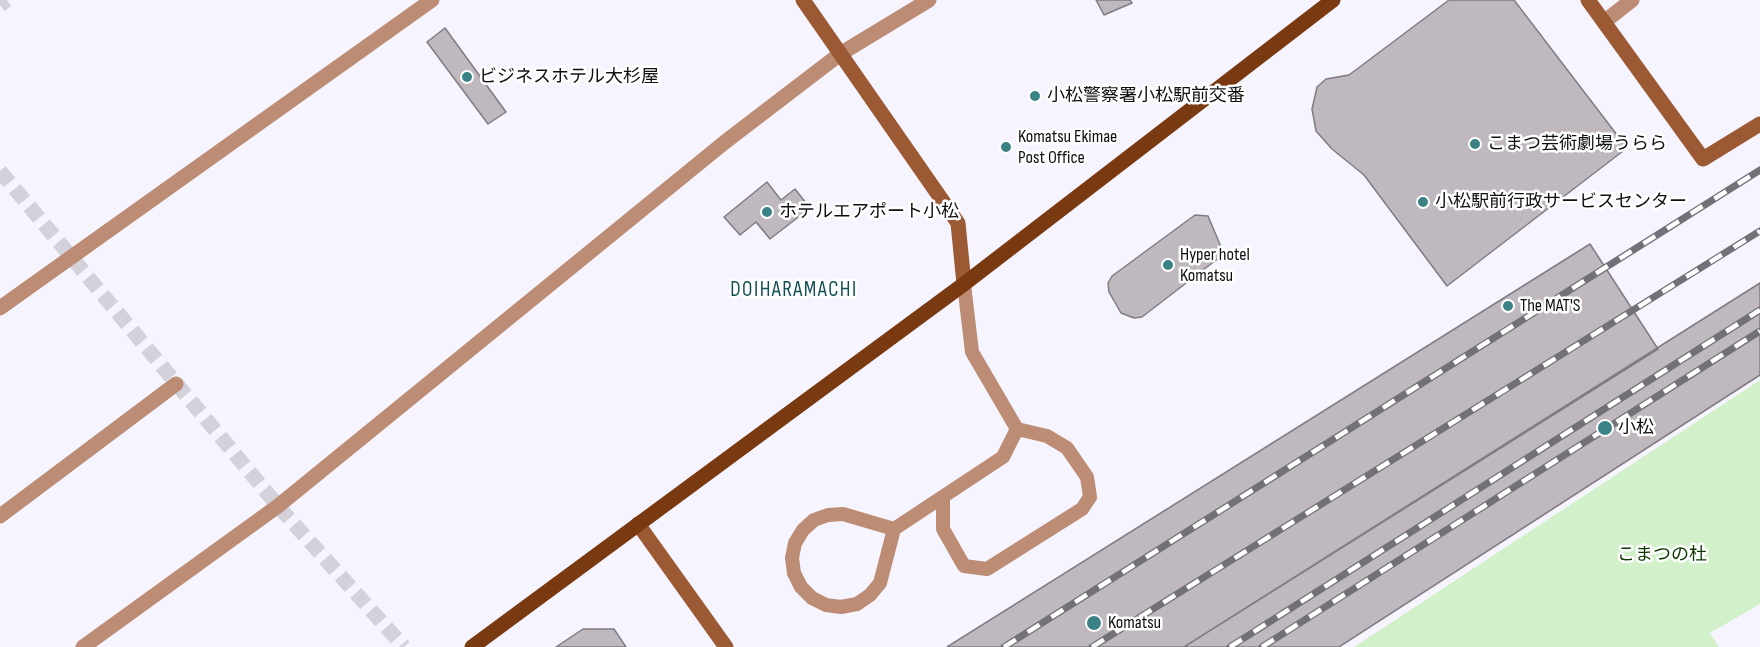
<!DOCTYPE html>
<meta charset="utf-8">
<style>
body{margin:0}
canvas{display:block;background:#f6f5ff}
</style>
<canvas width="1760" height="647"></canvas>
<script>
const c = document.querySelector('canvas').getContext('2d');
c.lineJoin = 'round';
function fillPath(path, color) {
  c.fillStyle = color;
  c.fill(path, 'evenodd');
}
function toPath(rows) {
  const path = new Path2D();
  for (const r of rows) {
    path.moveTo(r[0], r[1]);
    for (let i = 2; i < r.length; i += 2) path.lineTo(r[i], r[i + 1]);
  }
  return path;
}
function stroke(path, color, width, dash) {
  c.strokeStyle = color;
  c.lineWidth = width;
  c.lineCap = dash ? 'butt' : 'round';
  c.setLineDash(dash || []);
  c.stroke(path);
}
function write(font, color, halo, rows, align = 'center') {
  c.font = font + ' "Sofia Sans Condensed","Noto Sans JP",sans-serif';
  c.lineWidth = 5;
  c.setLineDash([]);
  c.textBaseline = 'middle';
  c.strokeStyle = halo;
  c.fillStyle = color;
  for (const [text, x, y, turn = 0] of rows) {
    c.save();
    c.translate(x, y);
    c.rotate((+turn || 0) * Math.PI / 180);
    c.textAlign = isNaN(turn) ? turn : align;
    if (halo) c.strokeText(text, 0, 0);
    c.fillText(text, 0, 0);
    c.restore();
  }
}
fillPath(toPath([
 [1760,380,1760,604,1710,633,1719,647,1354,647]
]), '#d2f1ca');
const building = toPath([
 [1096,0,1130,0,1132,3,1104,15,1096,0],
 [1449,0,1514,0,1627,148,1447,286,1364,175,1332,149,1316,131,1312,109,1317,87,1326,79,1349,75,1449,0],
 [445,28,506,112,488,124,427,42,445,28],
 [767,182,781,200,795,189,810,208,770,239,756,222,740,235,724,217,767,182],
 [1195,215,1208,216,1224,254,1142,317,1134,318,1121,313,1109,292,1108,283,1112,276,1195,215],
 [1590,244,1658,349,1184,647,947,647,1590,244],
 [1760,283,1760,375,1339,647,1184,647,1760,283],
 [583,629,614,629,626,647,556,647,583,629]
]);
fillPath(building, '#bfb8bf');
stroke(building, '#827c82', 1.5);
stroke(toPath([
 [0,5,7,0],
 [0,171,278,506,404,647]
]), '#d3d2db', 15, [15, 8]);
stroke(toPath([
 [943,498,943,529,964,566,987,569,1082,509,1090,497,1087,477,1067,448,1047,436,1017,429],
 [843,514,894,529,880,583,870,595,857,604,841,607,826,605,812,598,801,587,794,573,792,558,795,543,803,530,814,520,828,515,843,514],
 [894,529,1003,457,1017,429,972,352,964,284]
]), '#bc8d74', 14);
stroke(toPath([
 [1604,22,1632,0],
 [0,308,432,0],
 [0,516,176,384],
 [83,647,278,506,725,142,840,54,929,0]
]), '#bc8d74', 15);
stroke(toPath([
 [803,0,958,223,964,284],
 [1588,0,1703,159,1760,124],
 [638,524,726,647]
]), '#9b5934', 15);
stroke(toPath([
 [472,647,964,284,1333,0]
]), '#793a11', 15);
const rail = toPath([
 [1004,647,1760,170],
 [1092,647,1760,231],
 [1230,647,1760,310],
 [1262,647,1760,331]
]);
stroke(rail, '#717177', 7);
stroke(rail, '#fff', 4.5, [14]);
for (const [x, y, r, color] of [
 [467,77,6,"#3a8286"],
 [1035,96,6,"#3a8286"],
 [1475,144,6,"#3a8286"],
 [1006,147,6,"#3a8286"],
 [1423,202,6,"#3a8286"],
 [767,212,6,"#3a8286"],
 [1168,265,6,"#3a8286"],
 [1508,306,6,"#3a8286"],
 [1605,428,8,"#3a8286"],
 [1094,623,8,"#3a8286"]
]) {
  const dot = new Path2D();
  dot.arc(x, y, r, 0, 2 * Math.PI);
  c.fillStyle = color;
  c.fill(dot);
  stroke(dot, '#fff', 2);
}
write('18px', '#0f0f12', '#fff', [
 ["ビジネスホテル大杉屋",479,77],
 ["小松警察署小松駅前交番",1047,96],
 ["Komatsu Ekimae",1018,137],
 ["Post Office",1018,158],
 ["こまつ芸術劇場うらら",1487,144],
 ["小松駅前行政サービスセンター",1435,202],
 ["ホテルエアポート小松",779,212],
 ["Hyper hotel",1180,255],
 ["Komatsu",1180,276],
 ["The MAT'S",1520,306],
 ["小松",1618,428],
 ["Komatsu",1108,623]
], 'left');
write('18px', '#0c3700', '#fff', [
 ["こまつの杜",1662,555]
]);
c.letterSpacing = '1.5px';
write('21px', '#124f53', '#fff', [
 ["DOIHARAMACHI",794,291]
]);
c.letterSpacing = '0px';
</script>
